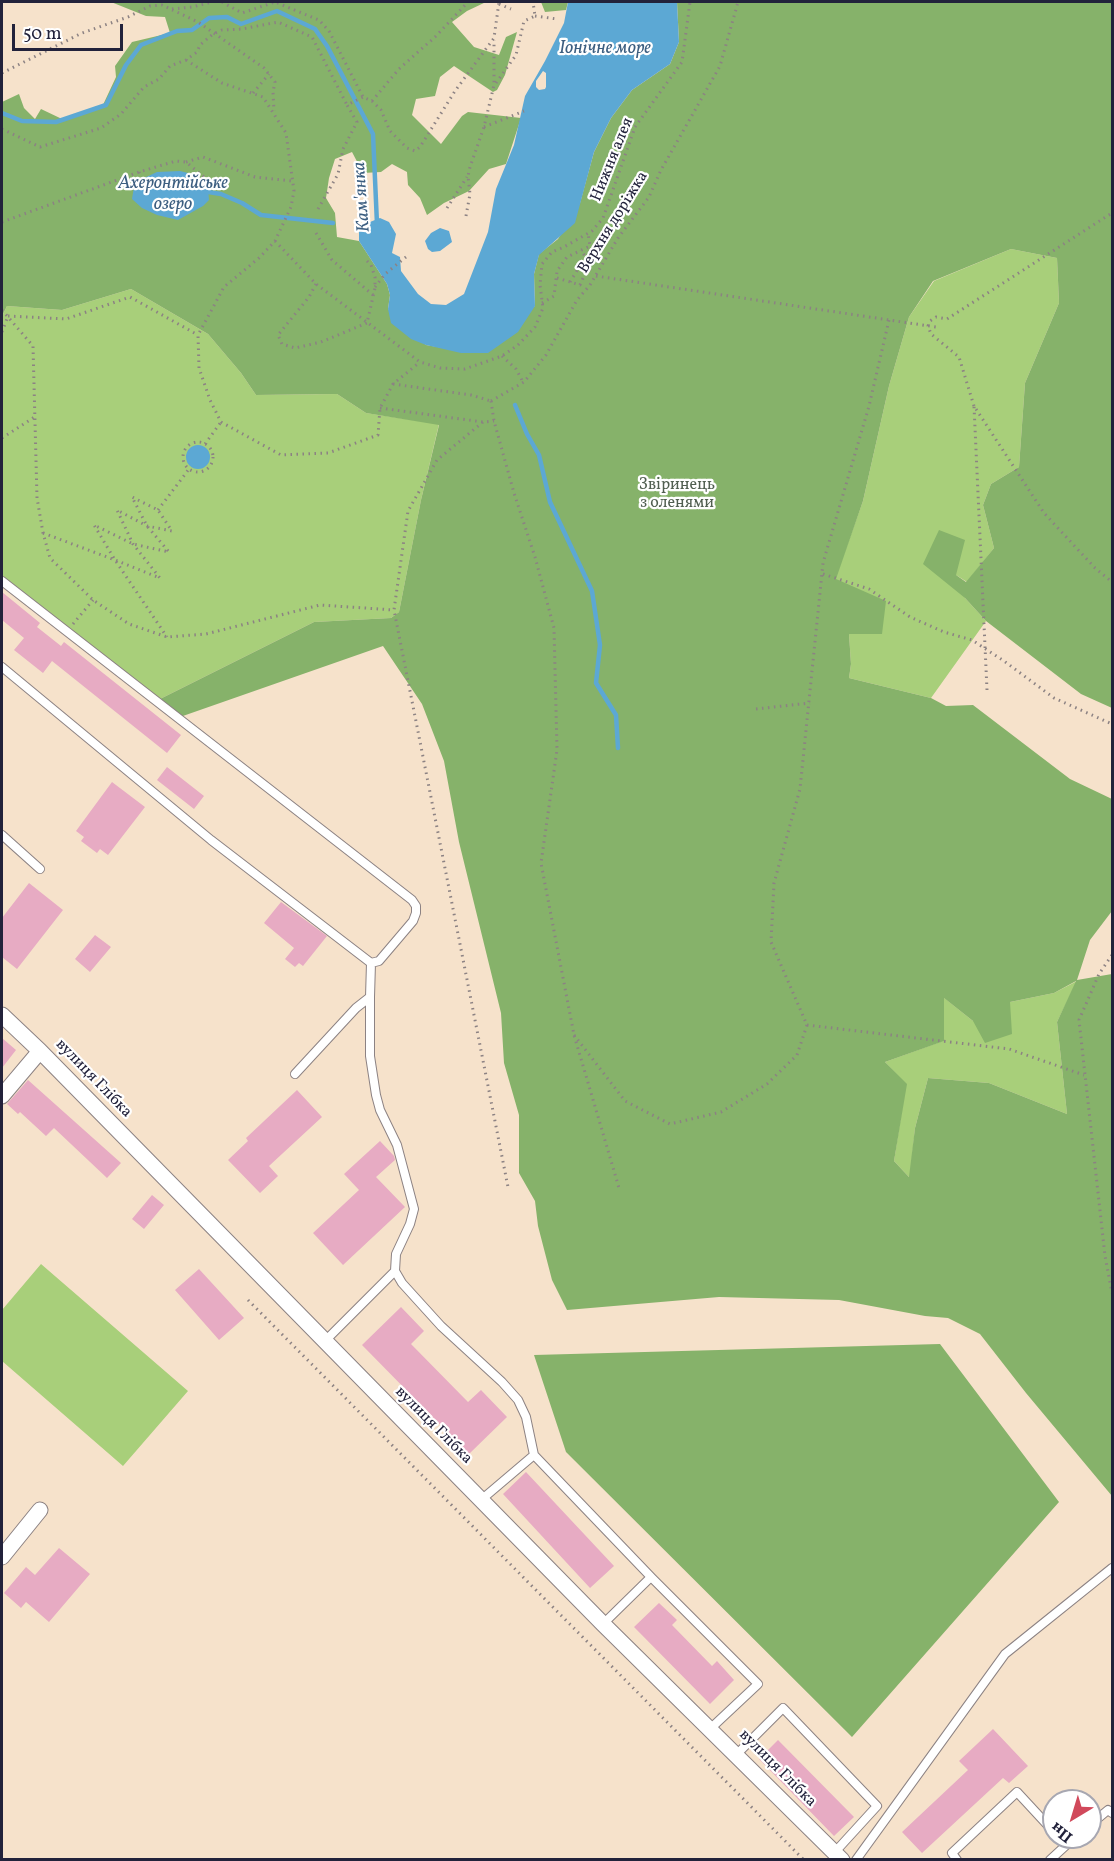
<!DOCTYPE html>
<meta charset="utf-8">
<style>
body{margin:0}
#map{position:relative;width:1114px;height:1861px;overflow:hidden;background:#f6e2cb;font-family:Vollkorn,serif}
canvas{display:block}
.frame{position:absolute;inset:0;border:3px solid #22223b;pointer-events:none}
.north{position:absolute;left:1042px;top:1789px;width:60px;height:60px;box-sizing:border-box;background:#fff;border:2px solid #a7a7b1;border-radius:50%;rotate:218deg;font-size:16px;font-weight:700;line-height:24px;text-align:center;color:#22223b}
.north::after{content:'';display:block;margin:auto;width:21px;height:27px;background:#d1495b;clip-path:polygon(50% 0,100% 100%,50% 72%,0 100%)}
.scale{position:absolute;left:12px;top:24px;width:111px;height:27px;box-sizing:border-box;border:3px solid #22223b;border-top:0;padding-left:8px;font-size:18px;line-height:21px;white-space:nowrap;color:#22223b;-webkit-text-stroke:4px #fff;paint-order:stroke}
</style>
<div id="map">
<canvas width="1114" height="1861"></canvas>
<div class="frame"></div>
<div class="north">Пн</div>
<div class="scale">50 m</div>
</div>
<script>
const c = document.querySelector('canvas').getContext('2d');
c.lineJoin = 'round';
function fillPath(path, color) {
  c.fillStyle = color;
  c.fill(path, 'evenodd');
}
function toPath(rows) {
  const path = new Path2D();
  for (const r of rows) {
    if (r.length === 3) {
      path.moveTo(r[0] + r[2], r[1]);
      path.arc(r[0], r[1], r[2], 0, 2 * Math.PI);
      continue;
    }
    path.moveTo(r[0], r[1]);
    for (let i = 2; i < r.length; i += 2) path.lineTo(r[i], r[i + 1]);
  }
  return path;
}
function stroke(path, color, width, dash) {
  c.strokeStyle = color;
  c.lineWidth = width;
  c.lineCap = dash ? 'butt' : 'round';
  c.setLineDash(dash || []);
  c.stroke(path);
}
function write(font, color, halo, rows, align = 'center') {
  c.font = font + ' Vollkorn,serif';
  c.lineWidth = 4.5;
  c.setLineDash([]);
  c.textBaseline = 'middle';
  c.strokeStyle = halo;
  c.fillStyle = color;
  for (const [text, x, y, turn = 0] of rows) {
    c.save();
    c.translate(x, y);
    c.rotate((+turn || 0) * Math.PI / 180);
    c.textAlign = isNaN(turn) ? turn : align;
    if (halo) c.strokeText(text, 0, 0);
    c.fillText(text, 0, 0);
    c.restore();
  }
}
fillPath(toPath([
 [1011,249,1057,258,1059,303,1025,383,1019,467,991,484,983,505,994,548,967,582,956,575,939,531,965,598,986,621,931,698,849,678,851,664,849,634,835,579,863,501,889,386,909,317,934,281],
 [131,289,208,334,241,373,256,395,337,394,366,413,439,424,421,500,399,612,391,618,314,622,160,699,2,577,2,316,7,306,62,310],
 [1077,981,1057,1022,1067,1114,989,1083,928,1078,915,1128,910,1178,894,1161,906,1084,885,1062,943,1041,943,997,973,1021,1010,1002,1054,993],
 [41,1264,188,1391,123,1466,2,1361,2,1310]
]), '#a8cf7a');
fillPath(toPath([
 [111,2,486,2,467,11,452,22,474,47,499,55,506,37,517,32,505,75,497,90,493,92,454,66,440,77,435,96,416,99,412,115,441,144,462,116,468,112,521,118,506,164,489,169,469,191,444,203,427,215,420,198,408,185,407,172,392,164,381,172,363,173,352,152,335,159,329,178,326,198,335,213,337,237,359,241,387,284,390,295,388,309,426,345,444,348,535,306,534,274,539,254,558,239,580,203,594,152,611,118,632,90,670,64,679,42,677,2,1112,2,1112,708,1081,694,986,621,965,598,923,564,939,530,965,540,956,575,966,582,994,548,983,505,991,484,1019,467,1025,383,1059,303,1057,258,1011,249,933,281,909,317,889,386,863,501,836,579,886,601,882,634,849,634,851,664,849,678,931,698,946,706,973,705,1070,779,1112,799,1112,911,1090,940,1077,980,1112,974,1112,1496,1026,1393,980,1334,948,1318,925,1316,839,1300,719,1297,567,1310,552,1280,538,1226,535,1201,519,1173,519,1115,504,1063,501,1013,459,842,444,761,422,704,383,646,180,717,160,699,314,622,391,618,399,612,421,500,439,425,366,413,337,394,256,395,241,373,208,334,131,289,62,310,7,306,2,316,2,102,19,94,24,108,35,119,41,109,62,119,102,107,116,77,115,66,132,42,170,33,165,17,146,16],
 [1076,981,1057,1022,1067,1114,989,1083,928,1078,915,1128,909,1177,894,1161,907,1084,885,1062,944,1041,944,998,973,1021,985,1043,1012,1034,1010,1002,1054,993],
 [541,2,568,2,566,10,545,12],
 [940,1344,1059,1502,852,1737,566,1452,534,1355]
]), '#86b26a');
fillPath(toPath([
 [568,2,677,2,679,42,670,64,632,90,611,118,594,152,575,223,539,255,534,274,535,306,518,332,488,353,461,353,426,345,411,339,391,323,388,309,390,295,387,284,359,241,359,227,365,220,370,222,380,218,389,222,396,234,392,253,400,257,401,271,418,294,431,304,446,305,464,294,488,232,496,189,514,145,525,96,545,61,564,23],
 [543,71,546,73,546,87,545,89,539,90,536,87,536,81],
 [180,171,188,173,208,188,209,200,203,206,178,220,157,215,142,208,132,199,134,187,142,179,157,172],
 [440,228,449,231,452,242,440,251,432,252,428,249,425,241,431,233],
 [198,457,12]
]), '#5ca8d4');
stroke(toPath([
 [2,113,22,121,56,122,106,105,126,65,141,45,177,31,192,30,209,18,227,17,241,24,277,11,315,29,327,46,373,134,377,224],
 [202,191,221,194,242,203,261,215,333,223],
 [515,405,527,434,539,455,550,502,592,591,600,645,596,683,616,715,618,748]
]), '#5ca8d4', 4.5);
fillPath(toPath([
 [2,592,40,623,37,627,61,646,64,642,181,735,167,753,52,661,43,673,14,650,24,638,2,620],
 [167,767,204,796,194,809,157,780],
 [112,782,145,807,108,855,100,849,97,853,81,841,84,837,76,831],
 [29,883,63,910,17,969,2,957,2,918],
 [281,902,327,936,303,966,299,963,295,967,285,959,294,948,264,923],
 [95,935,111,947,90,972,75,959],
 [2,1038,16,1050,2,1068],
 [28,1080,121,1163,107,1178,54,1128,46,1136,20,1112,18,1114,7,1104],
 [297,1090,322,1117,269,1166,278,1176,260,1193,228,1160,248,1141,246,1138],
 [380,1141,394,1156,395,1160,376,1177,405,1207,343,1265,313,1233,359,1190,344,1174],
 [152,1195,164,1205,144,1229,132,1219],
 [199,1269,244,1318,219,1340,175,1290],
 [401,1307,424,1331,411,1344,468,1402,481,1390,507,1417,469,1454,362,1345],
 [526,1472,614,1566,590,1588,503,1494],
 [59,1548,90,1574,49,1622,26,1602,21,1608,4,1593,26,1567,35,1575],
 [659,1603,677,1620,672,1625,712,1666,717,1661,734,1680,710,1704,634,1627],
 [993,1729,1028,1766,1009,1783,1003,1778,922,1853,902,1832,968,1770,959,1761],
 [778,1740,854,1817,834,1836,759,1759]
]), '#e7abc3');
const lane = toPath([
 [2,581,412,900,416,906,416,913,413,921,379,961,371,963],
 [2,667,211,840,371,963,370,997,356,1008,295,1074],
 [2,835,40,869],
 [370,997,370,1056,376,1095,380,1110,397,1145,414,1209,410,1224,396,1254,395,1271,402,1283,441,1326,502,1382,518,1400,526,1417,534,1455],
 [325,1341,395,1271],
 [481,1500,534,1455,651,1577,603,1624],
 [651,1577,758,1684,710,1729],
 [736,1755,783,1708,877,1806,835,1852],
 [1090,1825,1108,1810,1112,1813],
 [856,1860,1005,1654,1112,1568],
 [957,1860,952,1853,1017,1792,1054,1832],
 [1050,1860,1075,1837]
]);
const street = toPath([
 [2,1015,40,1051,603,1624,842,1860],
 [2,1096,40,1051],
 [2,1557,40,1510]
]);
stroke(lane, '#8c8283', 10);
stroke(street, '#8c8283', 17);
stroke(toPath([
 [222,2,242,13,275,2,319,20,329,31,363,97,372,101,381,110,390,131,407,148,415,151,420,147,455,91,494,38,499,2],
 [499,4,511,9],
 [172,9,192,7,212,2],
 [535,16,557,19],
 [186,60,222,83,263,97,286,133,294,191,291,207,275,241,259,258,224,287,198,335,199,368,210,400,221,422,281,455,328,453,378,435,380,408,393,384,420,362],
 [2,73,82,33,128,17,150,6,162,5,198,22,264,68,275,82,273,92,274,111],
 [496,83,516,55,524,21,535,16,533,2],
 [253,93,269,74],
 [372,101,399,69,435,37,468,2],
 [484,127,524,111],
 [2,129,40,147,101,128,121,114,144,87,159,79,170,66,186,60,197,52,200,45,213,34,222,30,242,29,278,22,312,37,347,105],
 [186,162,203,157,255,177,292,181],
 [139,172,142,179],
 [447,208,467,177],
 [318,209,338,174,343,149,357,122,347,105,363,97],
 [466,216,470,194,468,176,470,167,484,127,494,85,494,40],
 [2,222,139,172,176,161,186,162,214,185],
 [316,233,332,260,373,295],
 [275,241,316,284,420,362,440,368,465,369,502,356,518,345,535,327,543,308,540,285,542,264,552,252,564,247,592,231,603,218,635,127,682,62,690,2],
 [367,261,371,265,375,277,375,288,367,323],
 [596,276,936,327],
 [557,278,580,285,584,276,592,267,581,250],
 [570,282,578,269,588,261],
 [316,284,309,297,278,335,282,344,295,348,321,342,367,323],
 [375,287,385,274,406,257],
 [542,303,554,296,557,271,567,257,590,246,588,233],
 [2,310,33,346,37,498,43,533,50,558,93,600,129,624,167,637,206,634,320,605,394,610],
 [8,316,66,319,130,297,198,335],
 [2,332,8,316],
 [502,356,516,369,523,382],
 [393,384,471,395,491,401],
 [491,401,494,421,514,493,535,557,554,628,557,750,541,863,574,1035,619,1188],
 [491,401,524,382,546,355,577,300,590,285,618,238,649,197,661,170,720,66,738,2],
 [974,406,959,357,931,334,928,326,930,321,936,317,947,319,1112,213],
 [380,408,483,422,494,421],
 [483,422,437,460,408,511,394,610,508,1187],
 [2,438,36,416],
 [198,457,15],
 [205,444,221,422],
 [158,510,189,469],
 [43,533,115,560,160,578,133,544,117,510,147,526,172,531,158,510,132,497,147,526,169,552,133,544,94,525,115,560,167,637],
 [823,574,869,589,910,617,944,632,972,640,1004,661,1054,698,1112,724],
 [73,624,93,600],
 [987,690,974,406,1044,513,1095,568,1112,582],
 [756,709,810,703],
 [1112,955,1099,974,1079,1020,1105,1256,1112,1293],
 [807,1025,1009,1049,1084,1075],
 [574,1035,625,1101,670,1124,721,1112,767,1084,797,1055,807,1025,771,942,774,883,800,789,823,563,869,406,889,320],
 [248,1300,804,1860]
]), '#8c8283', 3, [1.5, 4.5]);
stroke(lane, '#fff', 8);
stroke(street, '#fff', 15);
write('16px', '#22223b', '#fff', [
 ["Нижня алея",613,160,-68],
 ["Верхня доріжка",614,223,-58],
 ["вулиця Глібка",93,1079,46],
 ["вулиця Глібка",433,1426,45],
 ["вулиця Глібка",777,1769,45]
]);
write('16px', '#515f51', '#fff', [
 ["Звіринець",677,486],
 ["з оленями",677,504]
]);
write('italic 18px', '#3c5e80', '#fff', [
 ["Іонічне море",605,50],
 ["Ахеронтійське",173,185],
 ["озеро",173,206],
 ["Кам'янка",363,197,-94]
]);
</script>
